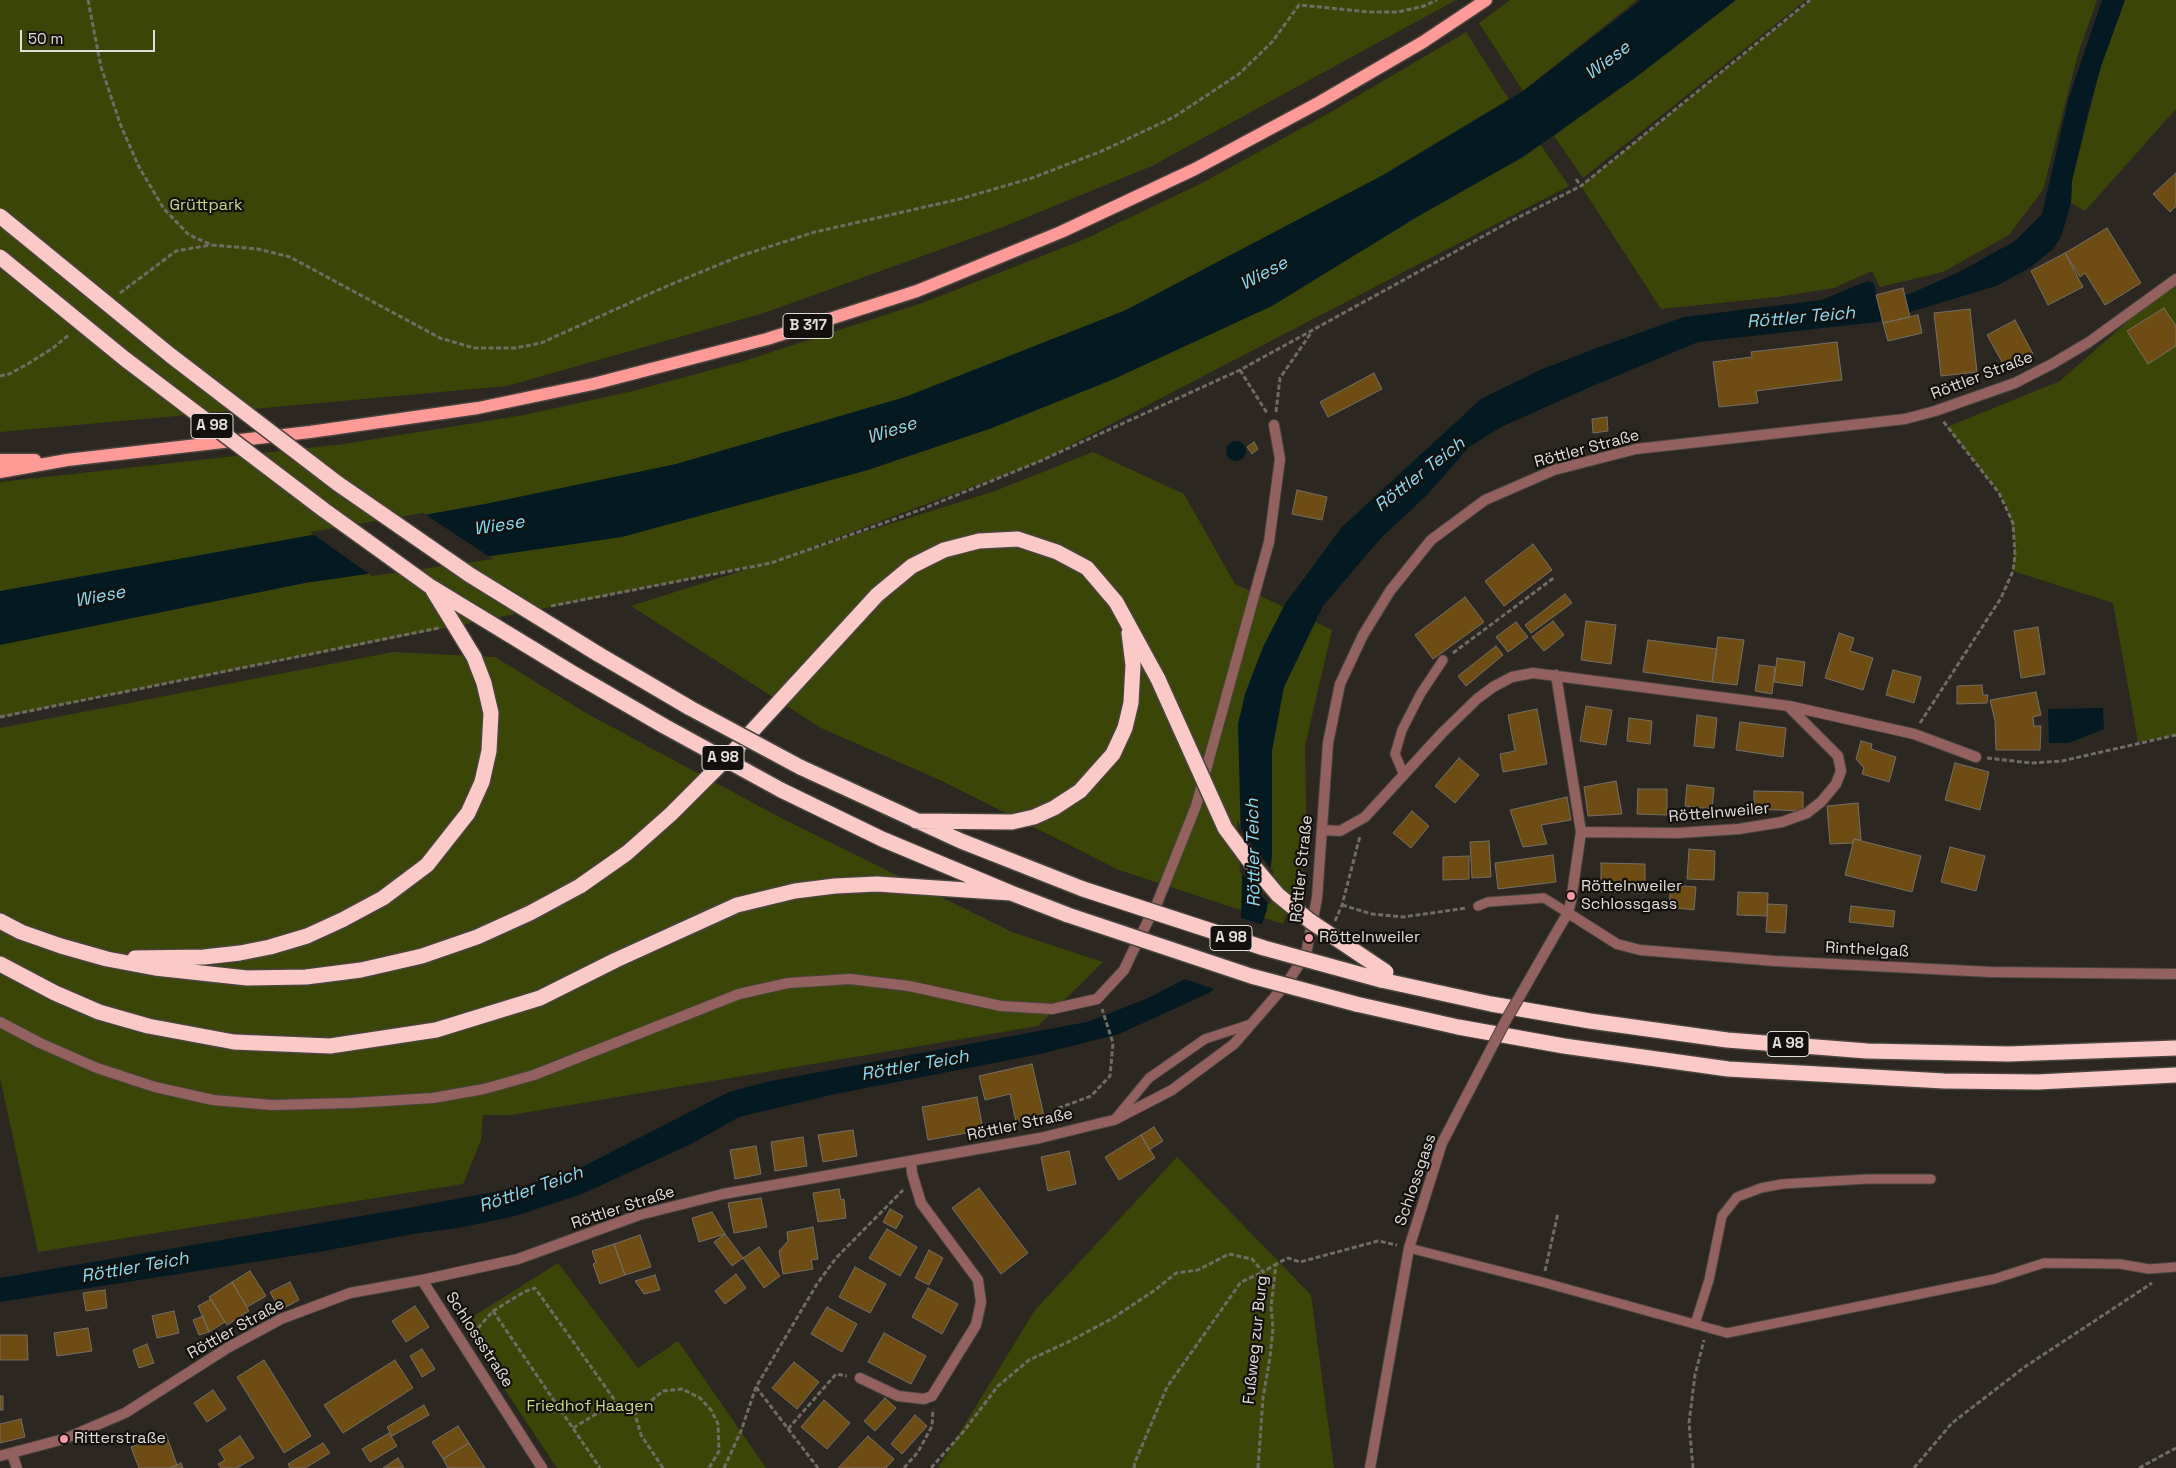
<!DOCTYPE html>
<meta charset="utf-8">
<style>
body{margin:0}
#map{position:relative;width:2176px;height:1468px;overflow:hidden;background:#2c2720;font-family:"Space Grotesk",sans-serif}
canvas{display:block}
.scale{position:absolute;left:20px;top:30px;width:135px;height:22px;box-sizing:border-box;border:2px solid #e2ded9;border-top:0;padding-left:6px;font-size:15px;line-height:18px;white-space:nowrap;color:#e2ded9;-webkit-text-stroke:4px #13100d;paint-order:stroke}
</style>
<div id="map">
<canvas width="2176" height="1468"></canvas>
<div class="scale">50 m</div>
</div>
<script>
const c = document.querySelector('canvas').getContext('2d');
c.lineJoin = 'round';
function fillPath(path, color) {
  c.fillStyle = color;
  c.fill(path, 'evenodd');
}
function toPath(rows) {
  const path = new Path2D();
  for (const r of rows) {
    if (r.length === 3) {
      path.moveTo(r[0] + r[2], r[1]);
      path.arc(r[0], r[1], r[2], 0, 2 * Math.PI);
      continue;
    }
    path.moveTo(r[0], r[1]);
    for (let i = 2; i < r.length; i += 2) path.lineTo(r[i], r[i + 1]);
  }
  return path;
}
function stroke(path, color, width, dash) {
  c.strokeStyle = color;
  c.lineWidth = width;
  c.lineCap = dash ? 'butt' : 'round';
  c.setLineDash(dash || []);
  c.stroke(path);
}
function write(font, color, halo, rows, align = 'center') {
  c.font = font + ' "Space Grotesk",sans-serif';
  c.lineWidth = 4.5;
  c.setLineDash([]);
  c.textBaseline = 'middle';
  c.strokeStyle = halo;
  c.fillStyle = color;
  for (const [text, x, y, turn = 0] of rows) {
    c.save();
    c.translate(x, y);
    c.rotate((+turn || 0) * Math.PI / 180);
    c.textAlign = isNaN(turn) ? turn : align;
    if (halo) c.strokeText(text, 0, 0);
    c.fillText(text, 0, 0);
    c.restore();
  }
}
fillPath(toPath([
 [0,0,1456,0,1152,166,1003,227,764,313,507,386,0,432],
 [1510,0,1637,0,1523,91,1479,23],
 [1735,0,1806,0,1583,178,1554,136],
 [1811,0,2097,0,2078,54,2043,190,2009,235,1943,272,1880,287,1872,271,1834,288,1777,297,1661,309,1581,186],
 [2125,0,2176,0,2176,109,2085,211,2071,203,2072,181,2101,66],
 [1466,32,1508,98,1569,186,1038,462,791,555,995,491,1093,452,1184,494,1235,584,1332,630,1305,746,1307,859,1283,924,1119,870,942,781,821,728,631,606,760,565,0,717,0,482,344,444,524,415,633,391,741,362,925,302,1085,239,1204,182,1329,113],
 [2176,279,2176,735,2138,742,2113,603,2013,571,2015,540,2007,507,1999,492,1947,427,2060,381],
 [393,652,495,657,586,713,783,819,1012,932,1103,962,1038,1026,511,1115,483,1115,481,1140,463,1184,38,1252,0,1078,0,728],
 [1177,1157,1311,1295,1334,1468,938,1468,1035,1310],
 [558,1263,638,1368,678,1341,766,1468,557,1468,461,1324]
]), '#3c4508');
fillPath(toPath([
 [1641,0,1736,0,1635,78,1523,157,1417,217,1272,306,1114,379,992,428,868,470,622,537,305,583,0,645,0,591,485,504,676,464,905,397,1126,310,1383,175,1523,91],
 [2102,0,2125,0,2101,66,2088,113,2072,181,2071,203,2065,224,2060,238,2053,249,2031,267,1996,286,1877,322,1698,342,1597,384,1501,427,1469,447,1428,494,1381,538,1323,606,1284,687,1272,751,1272,855,1267,910,1248,960,1209,993,1119,1034,1040,1054,835,1094,739,1117,691,1144,582,1194,515,1216,458,1228,413,1234,324,1251,0,1302,0,1278,408,1208,520,1187,582,1167,729,1092,766,1082,1087,1022,1146,999,1193,975,1215,956,1241,917,1242,881,1238,724,1245,694,1263,647,1285,604,1342,527,1481,399,1540,370,1594,349,1684,317,1822,300,1867,281,1874,283,1878,302,1912,293,1963,270,2015,241,2042,214,2069,97],
 [1236,451,10],
 [2103,708,2104,729,2069,743,2049,743,2048,709]
]), '#031a22');
fillPath(toPath([
 [423,513,493,559,372,576,310,532],
 [1237,820,1246,837,1273,871,1270,905,1240,872],
 [1238,917,1264,925,1250,961,1217,990,1181,978,1192,973,1213,954]
]), '#2c2720');
const building = toPath([
 [2176,173,2176,206,2170,212,2153,194,2176,173],
 [2107,228,2141,283,2105,305,2085,273,2080,277,2065,253,2107,228],
 [2065,253,2083,287,2048,305,2031,271,2065,253],
 [1903,288,1910,317,1883,323,1876,295,1903,288],
 [2164,308,2176,326,2176,346,2148,364,2127,331,2164,308],
 [1970,309,1977,372,1941,376,1934,313,1970,309],
 [1918,315,1922,333,1888,341,1883,323,1918,315],
 [2015,320,2033,354,2006,369,1987,335,2015,320],
 [1837,342,1842,380,1756,391,1758,403,1719,407,1713,362,1752,357,1751,352,1837,342],
 [1374,373,1382,389,1328,417,1320,402,1374,373],
 [1607,417,1608,431,1593,433,1592,419,1607,417],
 [1254,442,1258,449,1252,454,1247,447,1254,442],
 [1297,490,1327,497,1322,520,1292,514,1297,490],
 [1533,544,1552,570,1504,606,1485,581,1533,544],
 [1565,594,1572,603,1531,633,1525,625,1565,594],
 [1465,597,1484,622,1433,659,1415,635,1465,597],
 [1553,621,1564,635,1544,651,1532,637,1553,621],
 [1586,621,1616,625,1611,664,1581,660,1586,621],
 [1516,622,1528,637,1508,652,1496,637,1516,622],
 [2038,627,2045,674,2021,678,2014,631,2038,627],
 [1839,633,1854,638,1850,651,1873,658,1863,690,1825,678,1839,633],
 [1718,637,1744,640,1737,685,1712,682,1718,637],
 [1648,640,1717,649,1712,682,1643,672,1648,640],
 [1496,646,1503,655,1466,686,1458,676,1496,646],
 [1777,658,1805,662,1802,686,1774,682,1777,658],
 [1759,665,1775,667,1772,694,1755,691,1759,665],
 [1893,670,1921,677,1914,703,1886,695,1893,670],
 [1982,685,1983,695,1988,695,1987,703,1957,704,1957,686,1982,685],
 [2036,692,2041,715,2033,717,2034,726,2041,726,2040,750,1996,750,1995,721,1990,700,2036,692],
 [1586,706,1612,710,1606,745,1580,741,1586,706],
 [1537,709,1547,764,1503,772,1500,754,1515,751,1508,715,1537,709],
 [1697,715,1717,718,1714,748,1694,746,1697,715],
 [1629,718,1652,721,1650,744,1627,741,1629,718],
 [1740,722,1786,728,1783,757,1736,750,1740,722],
 [1861,741,1872,744,1871,749,1896,757,1889,782,1862,774,1864,768,1856,759,1861,741],
 [1459,758,1479,775,1455,803,1435,786,1459,758],
 [1955,763,1989,772,1980,810,1945,800,1955,763],
 [1616,781,1622,814,1588,816,1584,787,1616,781],
 [1687,785,1714,788,1712,809,1685,806,1687,785],
 [1638,789,1667,789,1667,815,1637,814,1638,789],
 [1754,791,1803,792,1803,811,1754,809,1754,791],
 [1567,797,1571,820,1541,825,1547,844,1523,847,1510,810,1567,797],
 [1858,803,1861,840,1854,839,1853,843,1830,844,1827,806,1858,803],
 [1412,811,1429,826,1411,848,1393,833,1412,811],
 [1854,839,1921,856,1912,892,1845,875,1854,839],
 [1489,841,1491,877,1472,878,1470,842,1489,841],
 [1950,847,1985,856,1976,891,1941,882,1950,847],
 [1689,849,1715,851,1714,880,1687,879,1689,849],
 [1553,855,1556,882,1498,889,1495,863,1553,855],
 [1469,856,1469,879,1443,880,1443,857,1469,856],
 [1601,863,1645,864,1645,893,1601,892,1601,863],
 [1671,885,1696,887,1694,910,1669,907,1671,885],
 [1738,892,1768,893,1767,916,1737,915,1738,892],
 [1768,904,1787,905,1785,933,1766,932,1768,904],
 [1851,906,1895,911,1893,927,1849,922,1851,906],
 [1032,1064,1044,1116,1016,1122,1010,1094,985,1100,979,1076,1032,1064],
 [977,1097,983,1130,928,1140,922,1107,977,1097],
 [1154,1127,1163,1141,1149,1150,1141,1135,1154,1127],
 [853,1130,857,1156,823,1162,818,1135,853,1130],
 [1141,1135,1155,1158,1119,1180,1105,1157,1141,1135],
 [803,1137,807,1166,775,1171,771,1142,803,1137],
 [756,1146,761,1174,735,1179,730,1150,756,1146],
 [1069,1151,1076,1184,1048,1191,1041,1157,1069,1151],
 [979,1188,1028,1253,1001,1274,952,1208,979,1188],
 [839,1189,841,1200,844,1199,846,1218,818,1222,813,1193,839,1189],
 [761,1198,767,1227,734,1233,728,1203,761,1198],
 [890,1209,903,1216,896,1229,883,1222,890,1209],
 [712,1212,725,1234,699,1242,692,1218,712,1212],
 [813,1227,818,1259,811,1260,813,1269,783,1274,779,1251,788,1241,787,1232,813,1227],
 [887,1229,917,1247,900,1276,869,1258,887,1229],
 [725,1234,743,1258,732,1266,714,1242,725,1234],
 [640,1235,651,1267,625,1275,614,1244,640,1235],
 [614,1244,625,1275,600,1284,593,1264,596,1263,592,1251,614,1244],
 [759,1247,780,1276,764,1288,743,1258,759,1247],
 [929,1250,943,1258,929,1285,915,1278,929,1250],
 [855,1267,886,1284,870,1313,839,1297,855,1267],
 [250,1271,266,1296,247,1307,232,1282,250,1271],
 [736,1274,746,1288,725,1304,715,1291,736,1274],
 [655,1275,660,1290,644,1294,635,1281,655,1275],
 [232,1282,249,1311,227,1325,209,1297,232,1282],
 [290,1282,299,1300,280,1310,270,1292,290,1282],
 [928,1288,958,1304,942,1334,912,1317,928,1288],
 [105,1290,107,1308,86,1311,83,1293,105,1290],
 [211,1299,225,1322,209,1332,198,1306,211,1299],
 [415,1306,429,1327,406,1342,392,1321,415,1306],
 [827,1307,857,1324,842,1352,811,1334,827,1307],
 [174,1311,179,1333,157,1338,152,1316,174,1311],
 [203,1316,209,1332,199,1335,193,1320,203,1316],
 [88,1328,92,1351,57,1356,54,1333,88,1328],
 [884,1333,926,1356,911,1384,868,1362,884,1333],
 [0,1335,27,1335,28,1360,0,1360,0,1335],
 [147,1344,154,1363,139,1368,133,1350,147,1344],
 [422,1349,435,1369,422,1377,410,1356,422,1349],
 [264,1360,311,1436,284,1453,237,1377,264,1360],
 [395,1360,413,1388,343,1433,324,1405,395,1360],
 [794,1362,819,1382,797,1409,772,1388,794,1362],
 [213,1390,226,1409,207,1422,194,1403,213,1390],
 [0,1396,3,1396,3,1410,0,1410,0,1396],
 [885,1398,896,1408,875,1431,864,1421,885,1398],
 [824,1400,850,1423,827,1449,801,1427,824,1400],
 [424,1405,429,1415,392,1436,387,1427,424,1405],
 [915,1415,927,1426,902,1454,891,1444,915,1415],
 [21,1419,25,1437,0,1443,0,1424,21,1419],
 [458,1426,469,1443,443,1459,432,1442,458,1426],
 [389,1433,397,1446,370,1462,362,1449,389,1433],
 [166,1434,177,1465,169,1468,139,1468,131,1447,166,1434],
 [240,1436,254,1458,237,1468,221,1468,218,1464,225,1460,219,1450,240,1436],
 [868,1436,894,1459,886,1468,838,1468,868,1436],
 [323,1443,330,1453,305,1468,290,1468,288,1464,323,1443],
 [469,1443,485,1468,448,1468,443,1459,469,1443],
 [398,1458,404,1468,383,1468,398,1458],
 [181,1463,183,1468,169,1468,177,1465,181,1463]
]);
fillPath(building, '#6d4d14');
stroke(building, '#756f67', 1);
const service = toPath([
 [1404,775,1395,754,1402,730,1421,693,1443,660],
 [1478,906,1488,902,1544,898,1568,913],
 [1115,1119,1149,1078,1205,1039,1251,1024],
 [1409,1248,1542,1282,1727,1333,1994,1279,2044,1263,2120,1264,2149,1269,2176,1267],
 [1695,1324,1709,1280,1722,1216,1737,1197,1761,1188,1782,1184,1867,1179,1931,1179]
]);
const minor = toPath([
 [1556,675,1581,832,1571,901,1568,913,1560,926],
 [1323,830,1340,831,1365,817,1443,732,1477,699,1493,687,1512,677,1533,673,1789,706,1914,734,1976,757],
 [1581,832,1677,833,1739,829,1782,822,1807,813,1821,802,1836,784,1841,771,1838,756,1789,707],
 [1568,913,1617,944,1640,950,1775,961,1991,972,2176,974],
 [0,1022,40,1043,97,1068,155,1087,213,1100,272,1105,352,1103,433,1098,484,1089,534,1075,739,994,788,983,850,979,909,986,1001,1006,1052,1009,1097,999,1124,970,1132,953,1158,901,1196,806,1269,542,1280,459,1274,425],
 [422,1280,542,1468],
 [860,1378,898,1396,924,1399,932,1396,976,1325,981,1302,978,1280,921,1203,912,1173,911,1161],
 [12,1454,17,1468],
 [1370,1468,1409,1248,1442,1143]
]);
const tertiary = toPath([
 [0,1456,64,1439,125,1413,229,1347,281,1319,350,1293,422,1280,518,1259,639,1215,723,1194,1040,1138,1101,1123,1114,1120,1172,1090,1234,1044,1287,983,1306,954,1317,898,1328,743,1340,684,1363,635,1390,591,1431,540,1485,500,1554,470,1636,449,1905,419,1935,411,2015,383,2052,364,2089,342,2176,279]
]);
const primary = toPath([
 [0,460,35,460],
 [0,472,67,460,310,432,478,408,593,384,767,339,917,291,1061,232,1195,169,1320,102,1423,42,1486,0]
]);
const motorway = toPath([
 [598,654,690,708],
 [569,671,664,726],
 [800,767,961,841,1083,889],
 [781,790,882,839,1011,893,1068,915],
 [916,821,1012,822,1034,817,1054,808,1080,791,1113,754,1125,728,1131,703,1133,665,1129,633],
 [0,921,21,932,61,946,107,959,155,968,247,978,306,977,361,970,422,956,477,937,530,913,580,886,627,853,671,814,731,754,877,595,912,566,944,550,979,541,1018,539,1057,552,1087,568,1116,602,1158,679],
 [135,958,204,957,240,953,270,947,307,936,342,920,383,898,427,865,468,813,482,782,489,751,491,713,484,683,474,657],
 [0,964,55,993,99,1012,148,1026,234,1042,330,1046,436,1030,540,998,616,960,737,905,795,891,835,886,877,884,1011,893],
 [1381,980,1491,1004,1590,1021,1727,1040,1867,1051,2008,1054,2176,1048],
 [1356,1004,1458,1027,1564,1046,1728,1069,1944,1081,2038,1082,2176,1075]
]);
stroke(service, '#49443e', 11);
stroke(minor, '#49443e', 12);
stroke(tertiary, '#49443e', 12);
stroke(primary, '#49443e', 15);
stroke(motorway, '#49443e', 18);
stroke(toPath([
 [88,0,101,67,121,126,139,167,164,209,189,235,212,245,258,249,290,257,440,338,474,348,515,348,541,343,667,286,740,256,815,232,960,199,1032,178,1102,151,1174,117,1239,74,1272,42,1299,5,1369,12,1398,12,1424,6,1437,0],
 [1576,179,1581,186],
 [120,293,176,251,211,245],
 [1240,370,1267,413],
 [0,376,9,374,26,365,53,348,70,334],
 [1276,412,1280,378,1311,333],
 [551,606,771,563,920,510,1038,462,1240,370,1509,222,1581,186,1810,0],
 [1453,653,1555,577],
 [0,717,439,628],
 [1920,723,2001,598,2013,571,2015,555,2013,523,1999,493,1943,421],
 [1987,758,2031,763,2062,761,2176,735],
 [1342,905,1372,914,1403,917,1467,908],
 [1335,921,1342,905,1360,836],
 [1041,1123,1059,1108,1091,1096,1110,1076,1113,1043,1102,1009],
 [1545,1271,1558,1213],
 [493,1311,600,1468],
 [478,1328,493,1311,524,1292,535,1288,616,1402,635,1414],
 [756,1387,818,1468],
 [573,1428,616,1402],
 [788,1429,836,1374,847,1376],
 [663,1468,641,1435,635,1414,663,1391,682,1389,700,1398,711,1410,718,1424,719,1451,709,1468],
 [724,1468,741,1431,756,1387,817,1284,836,1258,903,1190],
 [904,1468,918,1452,932,1426,933,1409],
 [931,1468,964,1431,998,1386,1029,1360,1068,1342,1113,1318,1155,1290,1176,1273,1198,1270,1229,1254,1252,1259,1263,1272,1276,1264],
 [1134,1468,1135,1462,1167,1387,1241,1282,1263,1272],
 [1258,1468,1263,1398,1270,1357,1273,1328,1271,1307,1276,1264,1288,1258,1300,1262,1378,1241,1397,1245],
 [1693,1468,1689,1423,1695,1375,1704,1340],
 [1914,1468,1952,1423,2026,1366,2152,1283],
 [2139,1468,2176,1448]
]), '#706b65', 3, [5, 2.5]);
stroke(service, '#93625f', 9);
stroke(minor, '#93625f', 10);
stroke(tertiary, '#93625f', 10);
stroke(primary, '#ff9a96', 12);
stroke(motorway, '#fbc9c6', 15);
const minorBridge = toPath([
 [1442,1143,1505,1022,1560,926]
]);
const motorwayBridge = toPath([
 [0,216,170,355,337,483,470,575,598,654],
 [0,257,125,359,324,510,431,587,569,671],
 [433,590,474,657],
 [1158,679,1225,828,1251,863,1278,895,1310,921,1386,972],
 [690,708,800,767],
 [664,726,781,790],
 [1083,889,1264,948,1381,980],
 [1068,915,1251,976,1356,1004]
]);
stroke(minorBridge, '#49443e', 12, []);
stroke(motorwayBridge, '#49443e', 18, []);
stroke(minorBridge, '#93625f', 10);
stroke(motorwayBridge, '#fbc9c6', 15);
for (const [x, y, r, color] of [
 [1571,896,5,"#f49aa4"],
 [1309,938,5,"#f49aa4"],
 [64,1439,5,"#f49aa4"]
]) {
  const dot = new Path2D();
  dot.arc(x, y, r, 0, 2 * Math.PI);
  c.fillStyle = color;
  c.fill(dot);
  stroke(dot, '#13100d', 2);
}
for (const [x, y, w] of [
 [808,326,50],
 [212,426,42],
 [723,758,42],
 [1231,938,42],
 [1788,1044,42]
]) {
  const box = new Path2D();
  box.roundRect(x - w / 2, y - 12.5, w, 25, 4);
  c.fillStyle = '#13100d';
  c.fill(box);
  stroke(box, '#e2ded9', 1);
}
write('bold 15px', '#e2ded9', null, [
 ["B 317",808,326],
 ["A 98",212,426],
 ["A 98",723,758],
 ["A 98",1231,938],
 ["A 98",1788,1044]
]);
write('16px', '#c8da83', '#13100d', [
 ["Grüttpark",206,206],
 ["Friedhof Haagen",590,1407]
]);
write('16px', '#e2ded9', '#13100d', [
 ["Röttler Straße",1982,376,-21],
 ["Röttler Straße",1587,449,-15],
 ["Röttelnweiler",1719,813,-5],
 ["Röttler Straße",1302,869,-84],
 ["Rinthelgaß",1867,950,3],
 ["Röttler Straße",1020,1125,-12],
 ["Schlossgass",1416,1180,-71],
 ["Röttler Straße",623,1208,-18],
 ["Röttler Straße",236,1329,-29],
 ["Schlossstraße",479,1340,57],
 ["Fußweg zur Burg",1256,1340,-84]
]);
write('16px', '#e2ded9', '#13100d', [
 ["Röttelnweiler",1581,887],
 ["Schlossgass",1581,905],
 ["Röttelnweiler",1319,938],
 ["Ritterstraße",74,1439]
], 'left');
write('italic 18px', '#88dbf7', '#13100d', [
 ["Wiese",1608,61,-37],
 ["Wiese",1264,274,-28],
 ["Röttler Teich",1801,318,-5],
 ["Wiese",892,431,-18],
 ["Röttler Teich",1420,475,-38],
 ["Wiese",499,526,-9],
 ["Wiese",100,597,-11],
 ["Röttler Teich",1254,853,-91],
 ["Röttler Teich",915,1066,-10],
 ["Röttler Teich",531,1190,-19],
 ["Röttler Teich",135,1268,-10]
]);
</script>
